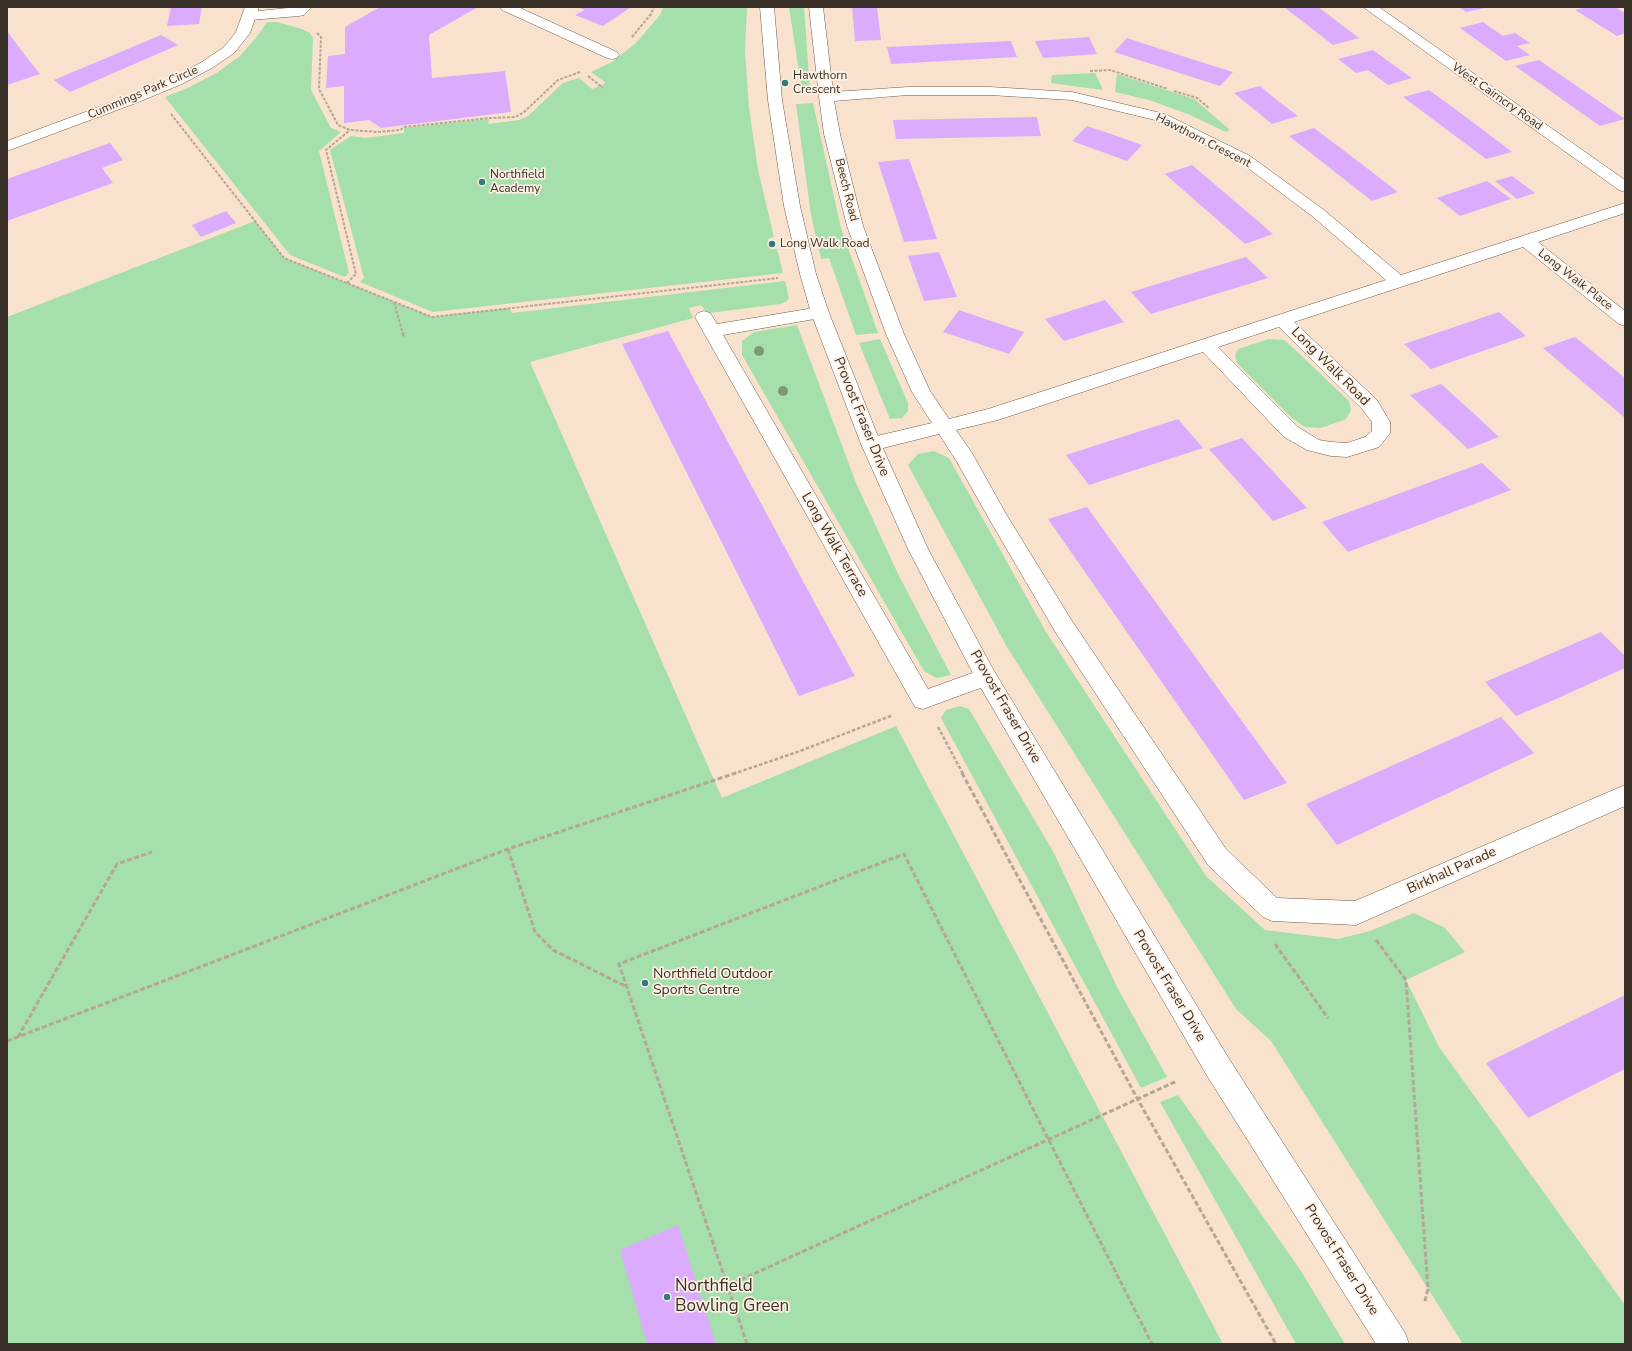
<!DOCTYPE html>
<style>
body{margin:0}
#map{position:relative;width:1632px;height:1351px;overflow:hidden;background:#f8e2cd;font-family:"Nunito Sans",sans-serif}
canvas{display:block}
.frame{position:absolute;inset:0;border:8px solid #3a3129;pointer-events:none}
</style>
<div id="map">
<canvas width="1632" height="1351"></canvas>
<div class="frame"></div>
</div>
<script>
const c = document.querySelector('canvas').getContext('2d');
c.lineJoin = 'round';
function fillPath(path, color) {
  c.fillStyle = color;
  c.fill(path, 'evenodd');
}
function toPath(rows) {
  const path = new Path2D();
  for (const r of rows) {
    path.moveTo(r[0], r[1]);
    for (let i = 2; i < r.length; i += 2) path.lineTo(r[i], r[i + 1]);
  }
  return path;
}
function stroke(path, color, width, dash) {
  c.strokeStyle = color;
  c.lineWidth = width;
  c.lineCap = dash ? 'butt' : 'round';
  c.setLineDash(dash || []);
  c.stroke(path);
}
function write(font, color, halo, rows, align = 'center') {
  c.font = font + ' "Nunito Sans",sans-serif';
  c.lineWidth = 3.5;
  c.setLineDash([]);
  c.textBaseline = 'middle';
  c.strokeStyle = halo;
  c.fillStyle = color;
  for (const [text, x, y, turn = 0] of rows) {
    c.save();
    c.translate(x, y);
    c.rotate((+turn || 0) * Math.PI / 180);
    c.textAlign = isNaN(turn) ? turn : align;
    if (halo) c.strokeText(text, 0, 0);
    c.fillText(text, 0, 0);
    c.restore();
  }
}
fillPath(toPath([
 [663,7,747,7,745,51,749,108,758,170,774,237,768,239,770,249,777,249,783,273,433,312,360,282,364,278,330,150,351,136,365,138,404,133,404,128,489,119,488,124,519,120,528,116,563,83,579,78,592,89,606,83,591,72,612,62,636,43,660,15],
 [789,7,804,7,810,90,802,91],
 [267,22,277,22,302,29,310,33,313,38,311,90,331,128,341,132,319,151,349,273,345,277,290,255,165,97,190,87,218,72,240,56,256,38],
 [1095,73,1103,90,1051,83,1052,75],
 [1117,74,1194,99,1230,130,1226,132,1188,114,1149,100,1115,92],
 [813,103,841,228,878,333,856,335,829,258,821,259,811,215,796,104],
 [255,221,284,258,432,317,509,308,512,313,785,281,789,298,787,301,780,304,709,313,705,310,701,305,689,308,693,318,530,362,722,798,896,726,1223,1344,7,1344,7,317],
 [797,325,856,483,898,574,951,675,936,678,924,671,742,355,742,341,754,332],
 [880,339,908,403,908,411,902,418,890,419,859,343],
 [1269,339,1284,340,1290,345,1349,401,1351,410,1346,419,1321,428,1305,427,1292,418,1237,363,1235,355,1238,349],
 [934,451,949,458,1046,632,1206,876,1265,930,1338,939,1370,931,1414,913,1445,928,1465,952,1406,980,1439,1047,1625,1305,1625,1344,1463,1344,1271,1041,1236,1009,1007,647,908,465,918,454],
 [960,706,969,709,1054,853,1117,987,1167,1077,1141,1088,941,718,946,710],
 [1178,1095,1301,1271,1345,1344,1296,1344,1160,1102]
]), '#a4dfac');
fillPath(toPath([
 [171,7,202,7,199,24,167,26],
 [380,7,478,7,429,35,432,78,505,71,511,112,381,128,369,120,344,123,344,86,326,88,328,56,345,54,345,27],
 [578,7,631,7,603,26,575,15,585,10],
 [852,7,877,7,881,40,855,41],
 [1284,7,1318,7,1359,38,1333,45],
 [1459,7,1485,7,1485,8,1466,12],
 [1587,7,1615,7,1625,13,1625,33,1617,36,1575,10],
 [1483,22,1503,36,1515,33,1530,43,1517,46,1530,55,1506,61,1460,28],
 [7,31,31,63,40,74,7,85],
 [161,35,178,45,70,92,54,80],
 [1089,37,1097,54,1043,58,1035,41],
 [1127,38,1179,55,1233,72,1220,86,1114,52],
 [1011,41,1017,57,891,64,887,47],
 [1373,50,1392,64,1412,78,1388,85,1368,70,1356,73,1338,59],
 [1539,60,1581,89,1625,119,1600,126,1515,66],
 [1260,86,1278,101,1298,116,1272,124,1234,93],
 [1429,90,1470,120,1512,152,1486,159,1403,97],
 [1037,117,1041,136,896,139,893,120],
 [1087,126,1114,135,1142,145,1127,161,1072,141],
 [1314,128,1355,159,1398,192,1372,201,1289,136],
 [110,143,123,160,102,168,113,183,7,221,7,179],
 [909,159,923,198,937,239,904,242,878,162],
 [1192,165,1252,216,1273,234,1245,244,1165,174],
 [1512,176,1535,193,1517,199,1495,181],
 [1487,181,1511,199,1460,216,1437,198],
 [226,211,236,223,201,237,192,225],
 [939,252,957,297,924,301,908,256],
 [1246,257,1268,278,1151,314,1131,292],
 [1105,300,1124,322,1064,341,1045,319],
 [959,310,991,321,1024,332,1009,354,943,332],
 [1499,312,1526,336,1431,369,1404,344],
 [668,331,817,607,855,676,799,696,622,344],
 [1575,337,1625,378,1625,418,1543,348],
 [1441,384,1470,410,1499,437,1468,449,1410,395],
 [1178,419,1203,448,1089,485,1066,455],
 [1242,438,1279,478,1307,508,1273,521,1209,449],
 [1482,463,1511,490,1348,552,1322,522],
 [1087,507,1204,669,1287,783,1244,800,1048,519],
 [1601,632,1625,656,1625,668,1547,703,1516,716,1485,682],
 [1501,717,1534,753,1337,845,1306,804],
 [1625,995,1625,1069,1528,1118,1486,1063],
 [678,1225,716,1344,647,1344,620,1250]
]), '#dbabfe');
const lane = toPath([
 [297,7,312,7,304,15,299,16,250,20,245,19,243,16,245,13,250,12,297,7],
 [500,7,518,7,617,52,619,55,617,58,612,59,607,58,502,10,500,7]
]);
const street = toPath([
 [245,7,259,7,250,33,234,53,212,68,182,84,136,103,7,151,7,141,126,97,172,78,202,62,224,47,236,32,245,7],
 [809,7,823,7,833,92,908,87,990,87,1072,92,1165,114,1250,156,1324,210,1401,275,1625,203,1625,213,1538,242,1625,311,1625,326,1619,324,1523,247,1294,322,1377,400,1390,422,1390,433,1379,447,1347,457,1331,456,1307,450,1284,437,1203,352,998,420,956,430,972,453,1006,514,1072,621,1226,849,1277,898,1355,901,1625,785,1625,806,1356,925,1272,921,1263,917,1208,865,1056,633,992,524,957,462,939,434,871,451,864,449,861,444,864,439,932,423,912,392,886,334,847,226,824,134,819,97,809,7],
 [908,95,990,95,1072,100,1155,120,1240,162,1312,216,1386,280,988,409,949,419,930,391,904,334,863,226,840,134,834,101,908,95],
 [1279,327,1363,410,1372,422,1372,431,1365,437,1347,443,1331,442,1319,440,1298,427,1218,347,1279,327],
 [1363,7,1379,7,1625,180,1625,192,1619,190,1363,7],
 [820,307,826,309,829,313,826,317,723,335,928,689,986,668,994,671,997,677,994,683,923,709,915,707,695,317,698,313,704,311,710,313,717,324,820,307]
]);
const secondary = toPath([
 [760,7,774,7,782,100,800,206,816,274,829,313,881,444,928,549,994,671,1226,1054,1405,1333,1409,1344,1376,1344,1206,1074,978,683,908,549,861,444,811,313,800,274,784,206,768,100,760,7]
]);
stroke(lane, '#6e5b49', 1);
stroke(street, '#6e5b49', 1);
stroke(secondary, '#6e5b49', 1);
stroke(toPath([
 [317,33,321,37,319,89,338,125,350,130,378,132,400,130,404,127,490,118,515,117,523,113,558,80,580,72],
 [632,37,651,14,654,7],
 [1090,71,1110,70,1168,89],
 [588,76,603,88],
 [1174,91,1197,98,1209,108],
 [171,114,284,258,432,317,778,278],
 [347,283,356,274,326,150,350,130],
 [394,302,403,334]
]), '#b7a595', 2, [3, 1.5]);
stroke(toPath([
 [403,333,404,338],
 [938,727,963,774],
 [733,774,800,751,893,715]
]), '#b7a595', 2.5, [3.5, 2]);
stroke(toPath([
 [962,773,1137,1098,1276,1344],
 [508,849,535,932,553,950,625,986],
 [1376,940,1406,980,1428,1289,1425,1301],
 [1275,944,1328,1018],
 [18,1037,117,864,152,852],
 [7,1041,508,849,736,773],
 [727,1286,1177,1081],
 [747,1344,619,964,904,854,1152,1344]
]), '#b7a595', 3, [5, 2.5]);
fillPath(lane, '#fff');
fillPath(street, '#fff');
fillPath(secondary, '#fff');
c.fillStyle = '#829776';
for (const [x, y] of [
 [759,351],
 [783,391]
]) {
  c.beginPath();
  c.arc(x, y, 5, 0, 2 * Math.PI);
  c.fill();
}
for (const [x, y, r, color] of [
 [785,83,4,"#327b7e"],
 [482,182,4,"#327b7e"],
 [772,244,4,"#327b7e"],
 [645,983,4,"#327b7e"],
 [667,1297,4,"#327b7e"]
]) {
  const dot = new Path2D();
  dot.arc(x, y, r, 0, 2 * Math.PI);
  c.fillStyle = color;
  c.fill(dot);
  stroke(dot, '#fef1e4', 1.5);
}
write('12px', '#3a3129', '#fef1e4', [
 ["Hawthorn",793,76],
 ["Crescent",793,90],
 ["Northfield",490,175],
 ["Academy",490,189],
 ["Long Walk Road",780,244]
], 'left');
write('12px', '#3a3129', '#fef1e4', [
 ["Cummings Park Circle",143,93,-23],
 ["West Cairncry Road",1497,97,35],
 ["Hawthorn Crescent",1203,141,27],
 ["Beech Road",846,190,76],
 ["Long Walk Place",1575,280,38]
]);
write('14px', '#3a3129', '#fef1e4', [
 ["Long Walk Road",1330,367,45],
 ["Provost Fraser Drive",861,417,68],
 ["Long Walk Terrace",834,545,60],
 ["Provost Fraser Drive",1005,707,60],
 ["Birkhall Parade",1452,871,-24],
 ["Provost Fraser Drive",1169,986,59],
 ["Provost Fraser Drive",1341,1260,58]
]);
write('14px', '#3a3129', '#fef1e4', [
 ["Northfield Outdoor",653,975],
 ["Sports Centre",653,991]
], 'left');
write('17px', '#3a3129', '#fef1e4', [
 ["Northfield",675,1287],
 ["Bowling Green",675,1307]
], 'left');
</script>
